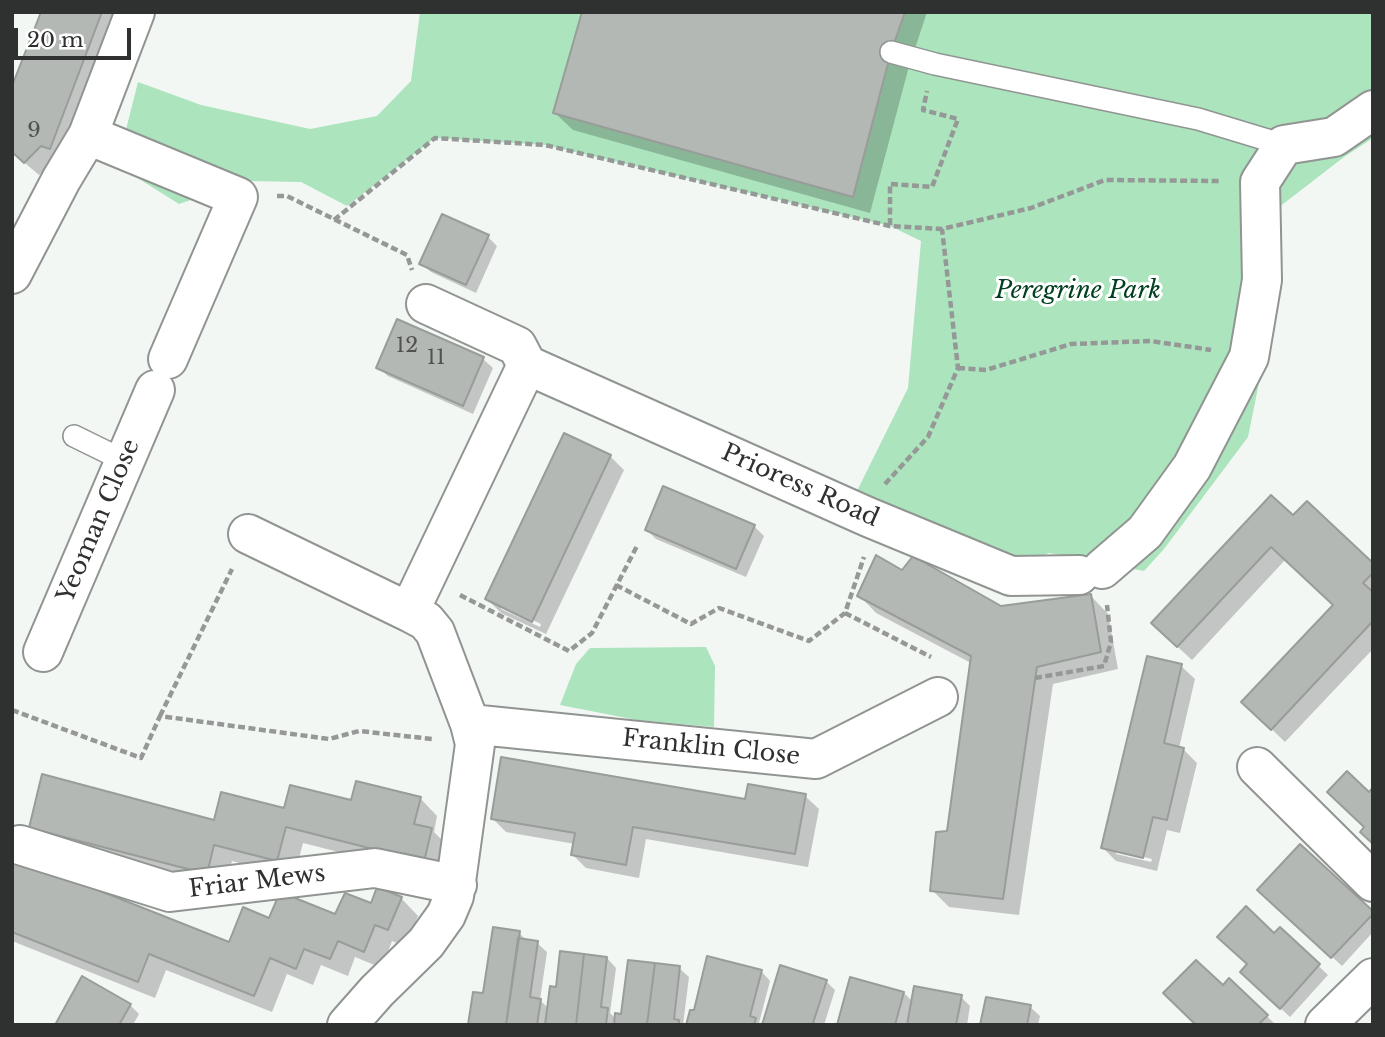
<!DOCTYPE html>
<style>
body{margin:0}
#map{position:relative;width:1385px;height:1037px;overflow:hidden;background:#f3f7f4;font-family:"Libre Baskerville",serif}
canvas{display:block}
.frame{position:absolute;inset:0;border:14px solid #2f3130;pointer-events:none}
.scale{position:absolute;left:14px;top:28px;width:117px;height:32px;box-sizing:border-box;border:4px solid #2f3130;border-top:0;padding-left:9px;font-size:21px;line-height:24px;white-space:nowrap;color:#2f3130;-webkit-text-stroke:5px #fff;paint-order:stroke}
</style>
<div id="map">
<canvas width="1385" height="1037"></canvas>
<div class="frame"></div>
<div class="scale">20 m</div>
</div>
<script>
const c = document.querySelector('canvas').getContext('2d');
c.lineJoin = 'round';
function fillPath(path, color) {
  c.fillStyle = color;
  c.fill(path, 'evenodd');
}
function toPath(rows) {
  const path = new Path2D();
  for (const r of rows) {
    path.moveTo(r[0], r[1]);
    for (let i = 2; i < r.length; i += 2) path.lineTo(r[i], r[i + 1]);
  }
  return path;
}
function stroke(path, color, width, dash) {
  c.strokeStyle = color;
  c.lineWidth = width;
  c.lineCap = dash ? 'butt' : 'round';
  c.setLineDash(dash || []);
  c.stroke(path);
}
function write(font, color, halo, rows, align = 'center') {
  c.font = font + ' "Libre Baskerville",serif';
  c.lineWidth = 6;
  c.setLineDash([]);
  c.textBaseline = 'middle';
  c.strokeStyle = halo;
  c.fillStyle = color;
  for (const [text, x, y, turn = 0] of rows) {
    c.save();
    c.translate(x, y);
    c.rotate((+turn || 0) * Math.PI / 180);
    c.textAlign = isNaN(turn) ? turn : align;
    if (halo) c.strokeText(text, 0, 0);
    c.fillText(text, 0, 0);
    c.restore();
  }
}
fillPath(toPath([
 [420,12,1373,12,1373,138,1344,157,1274,211,1267,343,1248,437,1164,549,1144,571,1049,553,1030,562,855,495,908,388,921,241,890,226,545,145,435,138,347,206,301,182,246,181,179,204,117,165,138,82,201,105,310,129,377,116,411,81],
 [706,647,715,666,714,727,637,720,560,705,576,664,590,648]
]), '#abe4bd');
fillPath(toPath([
 [43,12,120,12,63,161,55,159,39,175,12,152],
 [584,12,927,12,908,70,870,213,573,130,555,113],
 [488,237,497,246,476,293,431,272,421,263],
 [398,321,483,359,493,368,473,414,388,376,378,367],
 [610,456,624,470,546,634,501,613,487,599],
 [501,605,541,624,540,627,501,609],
 [1293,518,1373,565,1373,649,1285,742,1257,715,1335,605,1286,559,1192,660,1167,637],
 [754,526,764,536,746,577,656,539,647,530],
 [902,572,1000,607,1091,596,1108,614,1118,669,1053,684,1019,915,949,907,932,890,949,832,971,663,876,613,859,595],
 [1181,666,1195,679,1179,748,1183,749,1197,763,1180,833,1167,830,1157,871,1116,861,1103,848],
 [1116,850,1152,859,1151,862,1116,854],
 [805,796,819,809,808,867,646,839,639,878,586,868,573,855,575,844,506,832,492,818],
 [420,798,437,816,434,832,449,847,441,878,303,843,294,878,232,861,224,890,48,845,31,827,215,822,285,810],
 [12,858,230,945,270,920,336,916,401,898,418,916,406,947,392,941,382,968,355,957,348,976,321,965,313,985,287,974,272,1012,166,970,155,998,12,941],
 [1269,899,1373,913,1373,932,1342,966],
 [1280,929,1328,975,1290,1017,1251,981,1249,965],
 [519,933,527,941,537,943,547,952,540,1000,549,1009,557,989,607,958,616,968,610,1013,616,1019,679,968,689,977,683,1025,470,1025],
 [761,971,770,981,759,1023,761,1025,688,1025,695,1012],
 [1229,980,1276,1025,1198,1025],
 [826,981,835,990,824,1025,764,1025],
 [904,993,913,1002,961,997,970,1006,967,1025,839,1025],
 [130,1005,139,1014,133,1025,57,1025],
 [1030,1007,1040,1016,1038,1025,982,1025]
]), '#0003');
const building = toPath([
 [41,12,102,12,50,149,41,146,24,163,12,152,12,86,41,12],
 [582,12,905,12,891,52,853,197,553,113,582,12],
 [442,214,489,235,466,285,419,264,442,214],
 [397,319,484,357,463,406,376,368,397,319],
 [564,433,611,455,532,622,485,599,564,433],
 [663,486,755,525,736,569,645,530,663,486],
 [1271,495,1293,515,1307,501,1373,563,1373,573,1363,583,1373,592,1373,621,1271,730,1241,702,1333,605,1271,547,1177,647,1151,623,1271,495],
 [876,555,902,570,913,556,1001,606,1091,594,1101,652,1037,667,1003,899,930,891,936,832,947,831,971,656,857,596,876,555],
 [1147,656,1182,664,1164,743,1184,748,1167,820,1153,817,1143,858,1101,848,1147,656],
 [501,757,745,799,748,784,806,794,795,854,633,827,626,865,571,855,575,833,491,819,501,757],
 [1347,771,1369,792,1373,787,1373,844,1360,832,1364,827,1327,792,1347,771],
 [42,774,214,820,221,792,284,808,290,785,351,800,356,781,421,797,414,824,432,828,424,862,286,827,277,861,214,845,207,874,29,828,42,774],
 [1300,844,1373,911,1373,914,1331,958,1257,890,1300,844],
 [12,856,229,942,243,907,269,918,280,892,335,914,345,893,371,903,377,887,402,897,388,930,375,925,364,952,338,941,330,959,304,949,296,969,270,958,254,996,149,954,138,982,12,932,12,856],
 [1246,906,1274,933,1280,927,1320,964,1280,1009,1240,972,1247,964,1217,937,1246,906],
 [493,927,520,931,506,1025,468,1025,473,992,483,993,493,927],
 [518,938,538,941,530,997,541,999,537,1025,506,1025,518,938],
 [560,951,584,954,576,1025,545,1025,550,986,556,987,560,951],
 [584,954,607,957,601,1007,608,1008,606,1025,576,1025,584,954],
 [707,956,762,970,750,1016,756,1018,754,1025,686,1025,690,1010,694,1010,707,956],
 [628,960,655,963,647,1025,614,1025,615,1013,621,1014,628,960],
 [1196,960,1223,985,1229,978,1268,1015,1258,1025,1196,1025,1163,993,1196,960],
 [655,963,680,966,674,1019,679,1020,679,1025,647,1025,655,963],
 [780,965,827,980,813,1023,818,1025,762,1025,780,965],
 [82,976,131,1004,119,1025,55,1025,82,976],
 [850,977,904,992,895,1025,837,1025,850,977],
 [914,986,962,995,956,1025,907,1025,914,986],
 [986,997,1031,1005,1027,1025,980,1025,986,997]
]);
fillPath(building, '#b4b8b5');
stroke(building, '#999d9a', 2);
const lane = toPath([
 [891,52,935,64,1198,119,1284,145],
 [74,436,125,461]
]);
const street = toPath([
 [88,135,238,197,168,359],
 [12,274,61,180,88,135,135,12],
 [426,304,517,346,527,365,868,517,1011,576,1079,575],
 [248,534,409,612],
 [1102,569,1145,532,1192,467,1249,357,1262,280,1260,182,1284,145,1334,137,1373,110],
 [43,652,155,390],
 [470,724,816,759,938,697],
 [1257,767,1373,882],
 [20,845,170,892,375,868,457,885],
 [347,1025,377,991,426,943,446,915,454,896,475,744,470,724,435,632,426,621,409,612,527,365],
 [1325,1025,1373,978]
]);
stroke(lane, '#919592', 24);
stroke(street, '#919592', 42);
stroke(toPath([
 [277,196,287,196,407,255,412,270],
 [334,220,435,138,545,145,890,226,942,229,1031,208,1105,180,1222,181],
 [890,225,890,184,932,187,958,119,923,110,927,91],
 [958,368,986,370,1071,344,1151,341,1211,350],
 [885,484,928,437,958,368,942,229],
 [616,585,691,624,719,608,809,641,845,613,864,557],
 [460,595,569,651,592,633,637,546],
 [845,613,931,657],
 [1035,678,1104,666,1111,642,1107,605],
 [12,710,141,758,160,716,329,739,359,731,432,739],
 [160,716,232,569]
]), '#959896', 4.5, [7, 3.5]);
stroke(lane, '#fff', 21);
stroke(street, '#fff', 38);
write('21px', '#505351', null, [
 ["9",34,131],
 ["12",407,346],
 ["11",436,358]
]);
write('italic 24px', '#004020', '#fff', [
 ["Peregrine Park",1078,291]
]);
write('24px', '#2f3130', '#fff', [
 ["Prioress Road",800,486,24],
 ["Yeoman Close",99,521,-67],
 ["Franklin Close",711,748,6],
 ["Friar Mews",257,882,-7]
]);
</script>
